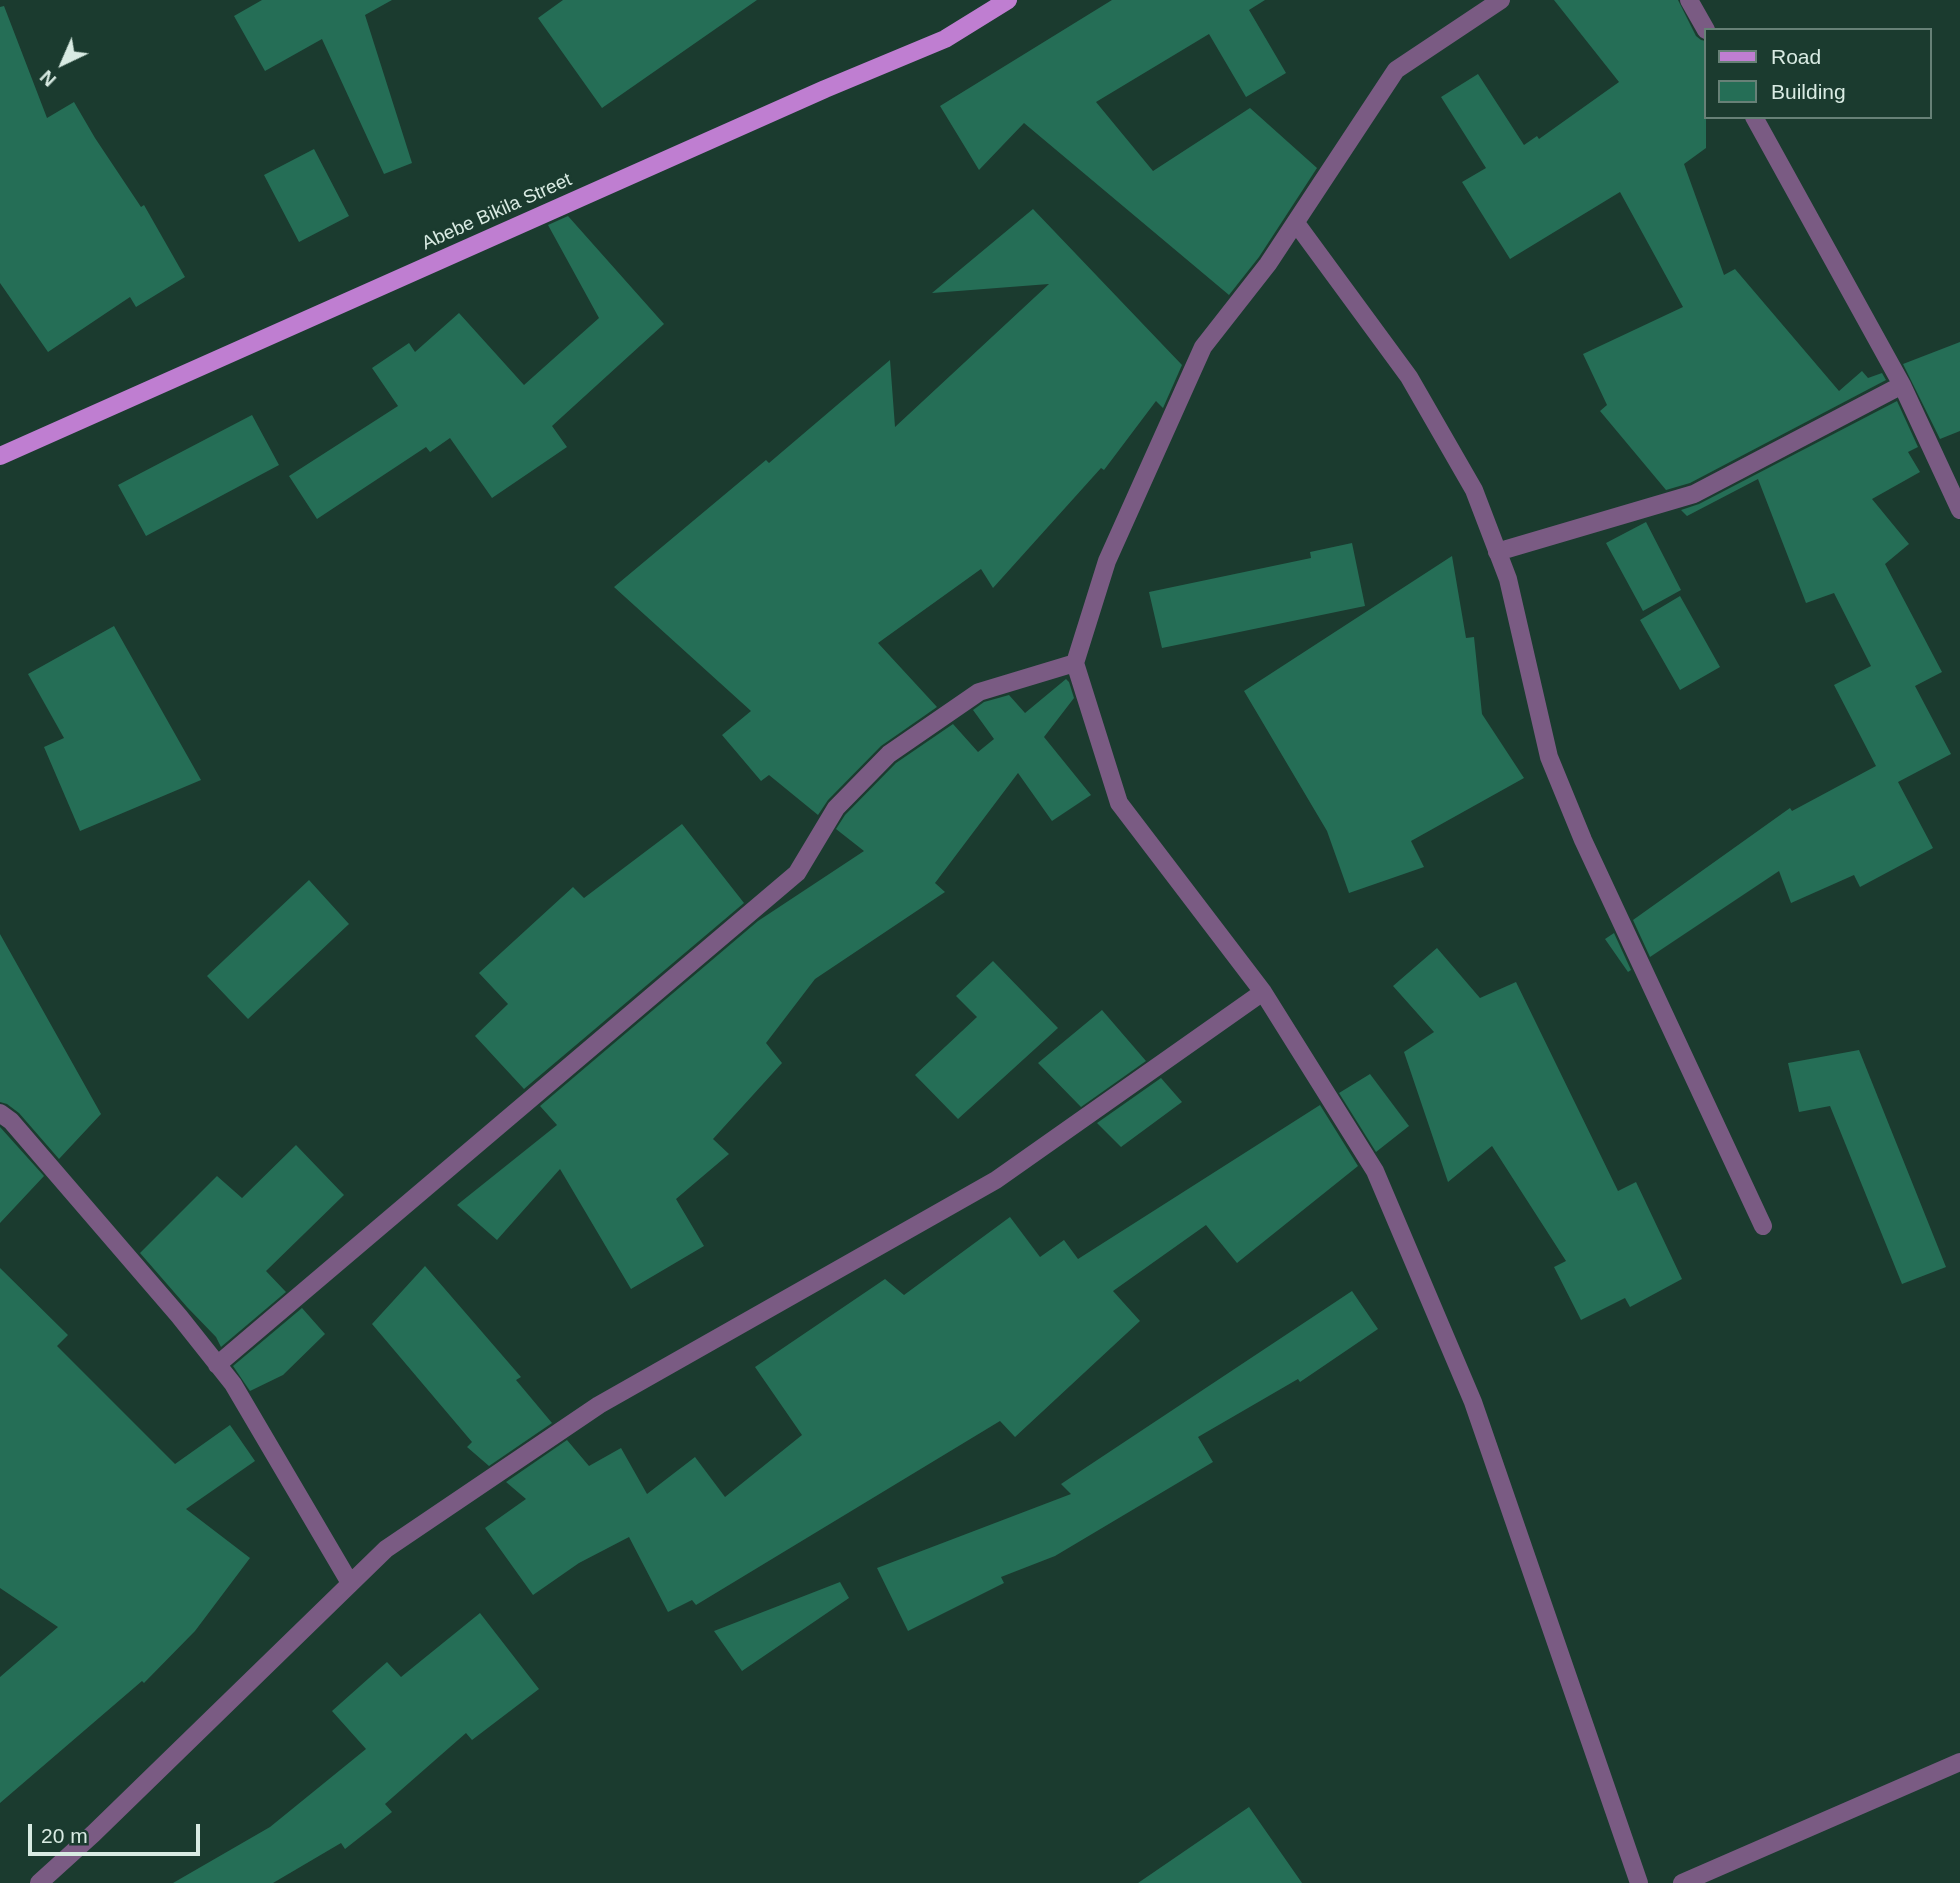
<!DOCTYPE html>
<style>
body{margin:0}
#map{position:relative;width:1960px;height:1883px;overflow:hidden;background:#1b3b2f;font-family:Arial,sans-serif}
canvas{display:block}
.legend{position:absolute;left:1704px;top:28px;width:228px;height:91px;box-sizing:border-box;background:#1b3b2f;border:2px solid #678177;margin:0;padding:9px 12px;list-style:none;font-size:21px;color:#d9ebe3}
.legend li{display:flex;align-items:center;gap:14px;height:35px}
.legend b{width:35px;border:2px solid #678177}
.north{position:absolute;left:28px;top:28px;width:70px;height:70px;-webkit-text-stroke:5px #1b3b2f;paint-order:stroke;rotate:224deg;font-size:19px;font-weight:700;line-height:28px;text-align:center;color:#d9ebe3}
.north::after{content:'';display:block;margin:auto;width:24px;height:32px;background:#d9ebe3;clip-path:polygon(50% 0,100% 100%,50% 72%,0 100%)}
.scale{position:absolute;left:28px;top:1824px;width:172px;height:32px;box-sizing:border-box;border:4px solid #d9ebe3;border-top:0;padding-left:9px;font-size:21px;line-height:24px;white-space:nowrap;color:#d9ebe3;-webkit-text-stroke:5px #1b3b2f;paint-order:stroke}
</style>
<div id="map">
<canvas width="1960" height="1883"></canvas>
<ul class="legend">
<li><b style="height:9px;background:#bf7ed1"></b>Road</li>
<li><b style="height:19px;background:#256e56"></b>Building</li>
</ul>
<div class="north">N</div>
<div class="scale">20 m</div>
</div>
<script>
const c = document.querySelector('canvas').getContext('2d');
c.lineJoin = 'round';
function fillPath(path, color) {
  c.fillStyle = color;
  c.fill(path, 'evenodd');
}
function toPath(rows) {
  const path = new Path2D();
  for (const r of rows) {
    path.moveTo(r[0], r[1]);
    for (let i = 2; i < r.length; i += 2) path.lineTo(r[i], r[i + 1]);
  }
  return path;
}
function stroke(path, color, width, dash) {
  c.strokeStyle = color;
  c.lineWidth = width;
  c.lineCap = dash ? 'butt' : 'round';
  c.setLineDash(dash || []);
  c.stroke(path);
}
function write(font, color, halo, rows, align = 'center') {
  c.font = font + ' Arial,sans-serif';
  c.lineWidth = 5;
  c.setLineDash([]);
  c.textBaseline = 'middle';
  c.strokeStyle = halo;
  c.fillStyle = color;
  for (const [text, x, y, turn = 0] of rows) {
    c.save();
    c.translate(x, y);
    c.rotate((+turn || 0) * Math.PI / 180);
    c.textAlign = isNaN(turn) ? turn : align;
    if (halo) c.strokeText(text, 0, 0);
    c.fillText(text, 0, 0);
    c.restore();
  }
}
fillPath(toPath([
 [262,0,392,0,365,15,412,163,384,174,322,39,265,71,234,16],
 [563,0,757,0,602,108,538,18],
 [1112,0,1265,0,1249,10,1286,73,1246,97,1209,34,1096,102,1153,171,1250,108,1317,168,1259,257,1229,295,1024,123,979,170,940,106],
 [1554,0,1678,0,1696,36,1701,40,1706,41,1706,148,1684,164,1724,275,1735,269,1839,391,1862,371,1868,378,1882,373,1886,380,1690,483,1666,490,1600,411,1607,405,1583,354,1683,307,1620,192,1510,259,1462,182,1486,168,1441,97,1478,74,1524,145,1537,136,1539,139,1619,82],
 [4,6,47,118,74,102,95,138,141,207,144,205,185,277,136,307,130,297,48,352,0,283,0,7],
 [314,149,349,216,299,242,264,175],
 [1033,209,1182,365,1163,408,1156,401,1104,470,1101,468,993,588,981,569,878,643,937,707,881,746,828,800,818,815,769,775,761,781,722,735,751,711,614,587,766,460,769,463,890,360,895,427,1049,284,932,293],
 [568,216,664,324,552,426,567,447,492,498,450,438,430,452,426,447,317,519,289,476,398,406,372,368,409,343,415,352,459,313,524,385,599,318,548,225],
 [1960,342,1960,431,1940,439,1903,364],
 [1897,401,1918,447,1908,452,1920,472,1872,499,1909,544,1885,564,1942,672,1915,686,1951,754,1898,782,1933,848,1860,887,1854,875,1791,903,1779,871,1650,957,1633,920,1790,808,1792,811,1876,766,1834,685,1871,666,1834,593,1806,603,1758,479,1687,516,1681,510,1699,504],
 [252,415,279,465,146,536,118,485],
 [1646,522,1681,590,1643,611,1606,543],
 [1352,543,1365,606,1162,648,1149,592,1311,558,1310,552],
 [1452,556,1466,638,1474,637,1482,714,1524,778,1411,841,1424,867,1349,893,1327,831,1244,691],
 [1680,596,1720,667,1680,690,1640,620],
 [114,626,201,780,80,831,44,747,64,738,28,674],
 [1066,679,1069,682,1074,698,1044,737,1091,795,1052,821,1018,773,935,883,945,892,815,979,766,1043,782,1063,713,1139,729,1154,676,1199,704,1246,631,1289,560,1169,497,1240,457,1205,557,1125,540,1106,758,921,864,851,836,829,845,815,896,763,953,724,978,752,994,739,973,710,984,702,1009,695,1025,713],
 [682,824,744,903,524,1089,475,1036,508,1004,479,973,573,887,584,898],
 [309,880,349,924,248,1019,207,976],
 [1614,933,1631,970,1628,972,1605,939],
 [0,934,101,1114,59,1159,19,1113,7,1104,0,1102],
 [1437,948,1480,998,1516,982,1618,1191,1636,1182,1682,1279,1630,1307,1625,1298,1581,1320,1554,1267,1566,1261,1492,1146,1448,1182,1404,1052,1434,1032,1393,986],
 [993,961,1058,1028,958,1119,915,1075,977,1017,956,996],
 [1102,1010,1146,1061,1081,1107,1038,1063],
 [1859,1050,1946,1267,1902,1284,1830,1106,1799,1112,1788,1063],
 [1370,1074,1409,1126,1376,1152,1339,1093],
 [1161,1078,1182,1102,1121,1147,1097,1123],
 [1320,1105,1358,1166,1237,1263,1206,1225,1113,1291,1140,1321,1015,1437,1000,1421,696,1605,692,1600,668,1612,629,1537,579,1563,533,1595,485,1528,526,1499,506,1482,567,1440,589,1466,621,1448,647,1494,695,1457,725,1497,802,1435,755,1367,885,1279,904,1295,1010,1217,1040,1257,1064,1240,1078,1259],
 [0,1127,44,1176,0,1223],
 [296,1145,344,1195,266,1271,286,1292,221,1347,216,1337,187,1307,140,1253,217,1176,242,1198],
 [425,1266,521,1377,516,1380,552,1423,489,1466,467,1447,472,1442,372,1324],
 [0,1268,68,1335,57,1346,175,1464,230,1425,255,1461,186,1509,250,1558,195,1631,144,1683,142,1681,0,1803,0,1677,58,1627,0,1588],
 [1352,1291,1378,1329,1300,1382,1298,1379,1198,1437,1213,1462,1055,1556,1001,1577,1004,1583,908,1631,877,1568,1071,1494,1061,1484],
 [302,1308,325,1334,283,1375,250,1391,233,1366],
 [840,1582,849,1598,742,1671,714,1631],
 [480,1613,539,1689,472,1740,466,1733,385,1804,392,1812,345,1849,341,1843,273,1883,173,1883,270,1827,366,1749,332,1711,387,1662,401,1677],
 [1249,1807,1302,1883,1138,1883]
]), '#256e56');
stroke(toPath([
 [1501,0,1396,70,1268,264,1203,347,1107,561,1075,663,1119,803,1263,992,1375,1171,1473,1402,1639,1883],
 [1689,0,1706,30],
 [1754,117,1902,385,1960,510],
 [1296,223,1409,377,1474,490,1508,579,1549,757,1583,840,1763,1226],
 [1497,552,1694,494,1902,385],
 [0,1113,11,1121,179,1316,233,1384,350,1583],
 [217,1365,797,873,836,808,889,754,979,692,1075,663],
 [39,1883,93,1834,386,1549,599,1405,996,1180,1263,992],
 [1682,1883,1960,1762]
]), '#7a5b83', 18);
stroke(toPath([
 [0,456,825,89,945,39,1008,0]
]), '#bf7ed1', 18);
write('19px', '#d9ebe3', '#1b3b2f', [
 ["Abebe Bikila Street",497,212,-24]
]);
</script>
